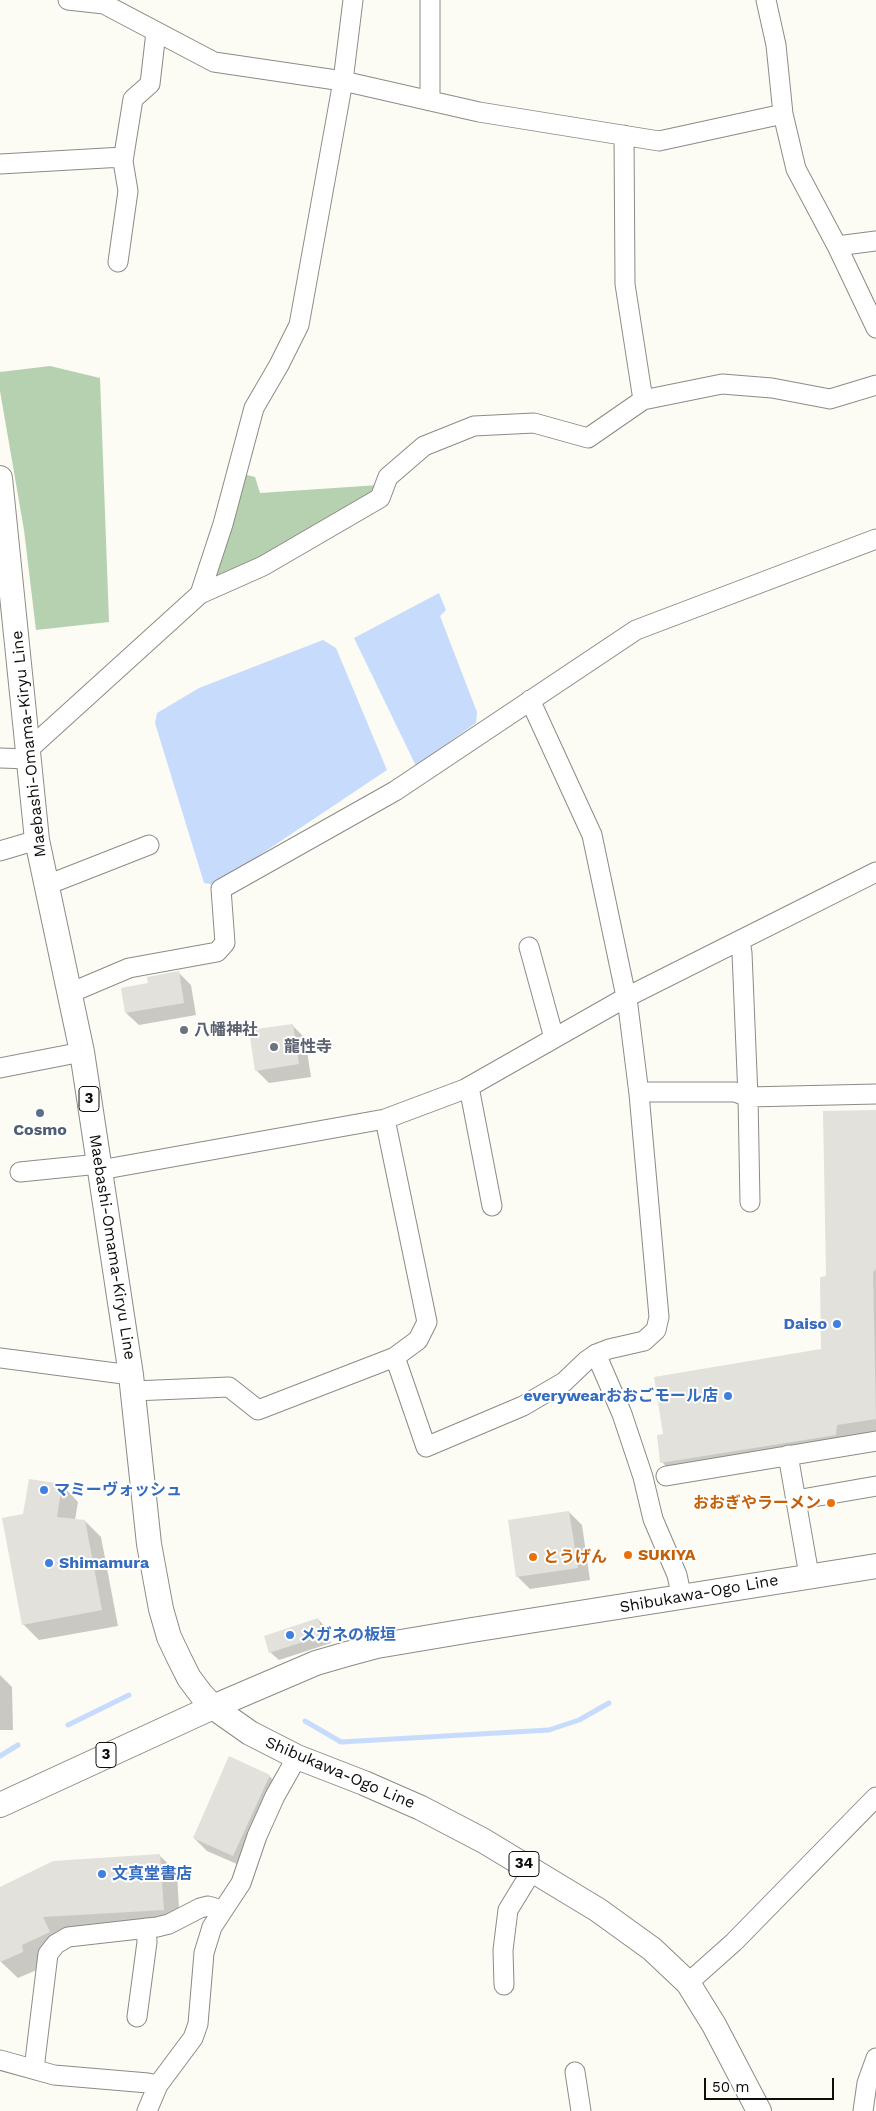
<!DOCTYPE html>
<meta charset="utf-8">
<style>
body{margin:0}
#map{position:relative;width:876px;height:2111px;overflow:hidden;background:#fcfbf4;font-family:"Work Sans",sans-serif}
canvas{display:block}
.scale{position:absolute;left:704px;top:2078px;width:130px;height:22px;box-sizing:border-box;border:2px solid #0e0d0b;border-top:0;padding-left:6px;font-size:15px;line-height:18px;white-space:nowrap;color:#0e0d0b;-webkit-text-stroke:4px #fff;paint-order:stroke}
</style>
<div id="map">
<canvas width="876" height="2111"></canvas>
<div class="scale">50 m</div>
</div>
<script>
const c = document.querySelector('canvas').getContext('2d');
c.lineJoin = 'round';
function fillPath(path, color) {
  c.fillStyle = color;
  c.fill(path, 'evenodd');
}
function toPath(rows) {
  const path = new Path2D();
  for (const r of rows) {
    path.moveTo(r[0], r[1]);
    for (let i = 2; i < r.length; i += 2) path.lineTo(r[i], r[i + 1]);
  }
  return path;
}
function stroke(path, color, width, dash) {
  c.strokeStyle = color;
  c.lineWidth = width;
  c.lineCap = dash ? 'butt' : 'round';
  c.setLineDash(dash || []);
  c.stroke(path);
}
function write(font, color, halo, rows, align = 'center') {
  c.font = font + ' "Work Sans","Noto Sans JP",sans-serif';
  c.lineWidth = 4;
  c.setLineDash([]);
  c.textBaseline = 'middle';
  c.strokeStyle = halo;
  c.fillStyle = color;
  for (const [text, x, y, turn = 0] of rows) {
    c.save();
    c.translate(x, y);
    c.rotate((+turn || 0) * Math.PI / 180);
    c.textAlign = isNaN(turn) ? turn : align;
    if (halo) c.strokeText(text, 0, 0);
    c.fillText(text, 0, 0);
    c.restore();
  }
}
fillPath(toPath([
 [50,366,100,378,109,622,36,630,24,530,0,391,0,372],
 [243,474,255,477,260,493,379,485,371,496,261,563,211,582]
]), '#b5d1af');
fillPath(toPath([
 [439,593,446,610,440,616,477,712,476,723,416,766,354,638],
 [323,640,336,648,387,770,215,885,204,883,155,723,157,713,199,688]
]), '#c7dcfc');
fillPath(toPath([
 [179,973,191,985,196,1015,139,1025,126,1013],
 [292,1025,305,1038,311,1077,269,1083,256,1070],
 [876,1111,876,1438,678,1479,662,1462,664,1436,822,1350,828,1277],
 [62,1485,78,1502,75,1520,85,1521,101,1537,118,1626,39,1640,23,1624,24,1515],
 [569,1512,582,1525,590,1580,530,1589,517,1576],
 [318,1619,326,1628,331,1643,279,1660,270,1652],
 [0,1675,12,1687,13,1730,0,1730],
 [269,1776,282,1788,246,1868,207,1851,194,1838],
 [160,1856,177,1872,180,1926,58,1934,38,1962,39,1969,18,1978,1,1962,0,1889]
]), '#0003');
stroke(toPath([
 [305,1721,341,1742,549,1730,579,1720,609,1703],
 [68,1725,129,1695],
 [0,1756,18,1745]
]), '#c7dcfc', 5);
fillPath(toPath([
 [179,971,184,1003,125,1013,121,988,148,983,147,977],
 [293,1024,299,1064,255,1071,249,1030],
 [876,1110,876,1269,873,1272,876,1419,837,1425,836,1435,660,1463,657,1435,663,1434,654,1377,821,1349,820,1277,826,1276,823,1111],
 [29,1479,62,1484,57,1517,85,1520,102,1610,22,1625,2,1518,23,1514],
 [569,1511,578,1568,516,1577,508,1520],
 [318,1618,324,1635,269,1653,264,1636],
 [229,1756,270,1775,233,1856,193,1838],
 [160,1854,164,1910,43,1917,50,1932,22,1945,23,1952,0,1962,0,1887,53,1861]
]), '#e2e1db');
const minor = toPath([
 [68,0,104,4,214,62,343,81,479,112,659,141,783,114],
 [766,0,776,45,783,114,796,169,837,246,876,328],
 [430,101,430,0],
 [624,135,625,284,643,400],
 [0,164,123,157],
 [837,246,876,241],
 [118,262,128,191,123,161,133,99,150,84,156,32],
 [200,594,223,524,254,408,279,365,299,325,343,81,353,0],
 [28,750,200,594,263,566,380,498,388,477,424,446,474,426,534,423,588,438,643,400,722,384,772,388,830,399,876,385],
 [0,758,29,759],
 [0,851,37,840],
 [47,885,149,845],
 [529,947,554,1038],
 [70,993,129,968,217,952,225,943,221,889,395,791,636,630,876,539],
 [0,1068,82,1052],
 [469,1087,492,1206],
 [639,1094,647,1092,735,1092,748,1097,742,953,740,941],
 [100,1170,385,1119,465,1089,625,998,876,872],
 [20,1172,99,1164],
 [750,1202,748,1097,876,1094],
 [596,1354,622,1414,643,1477,653,1519,677,1575,682,1598],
 [395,1357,426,1447,523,1406,564,1382,586,1361,596,1354,609,1349,644,1341,656,1330,659,1317,639,1094,628,1006,592,835,530,700],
 [0,1358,131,1375],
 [133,1391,229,1387,258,1410,395,1357,418,1340,427,1322,385,1119],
 [788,1455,809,1575],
 [666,1476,876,1441],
 [796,1500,876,1486],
 [688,1983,734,1942,876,1797],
 [504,1985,503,1950,508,1910,533,1869],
 [137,2017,147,1942,146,1928],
 [0,2060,54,2075,148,2083,158,2085],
 [34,2069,48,1954,56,1944,68,1937,157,1927,169,1924,200,1908,208,1906,222,1910],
 [575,2072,581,2111],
 [147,2111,158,2085,193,2038,198,2024,204,1953,212,1927,241,1883,257,1836,275,1796,297,1757],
 [863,2111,867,2083,876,2058]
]);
const major = toPath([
 [0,478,37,840,82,1052,131,1375,149,1544,161,1609,169,1637,179,1658,189,1678,201,1694,213,1707,250,1733,297,1757,364,1783,421,1808,484,1841,598,1910,652,1949,688,1983,714,2025,759,2111],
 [0,1805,213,1707,316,1663,347,1654,377,1646,472,1630,876,1566]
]);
stroke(minor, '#8d8b86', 21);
stroke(major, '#8d8b86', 26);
stroke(minor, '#fff', 19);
stroke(major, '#fff', 24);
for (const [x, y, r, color] of [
 [184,1030,5,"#6b7280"],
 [274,1047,5,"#6b7280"],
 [40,1113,5,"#5c6f8a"],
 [837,1324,5,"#3f7fe0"],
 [728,1396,5,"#3f7fe0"],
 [44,1490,5,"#3f7fe0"],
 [831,1503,5,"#e8710a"],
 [628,1555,5,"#e8710a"],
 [533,1557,5,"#e8710a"],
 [49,1563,5,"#3f7fe0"],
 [290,1635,5,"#3f7fe0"],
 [102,1874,5,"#3f7fe0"]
]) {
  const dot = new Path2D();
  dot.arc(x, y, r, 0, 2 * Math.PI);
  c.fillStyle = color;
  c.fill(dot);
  stroke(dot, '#fff', 2);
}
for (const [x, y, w] of [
 [89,1099,20],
 [106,1755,20],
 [524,1864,30]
]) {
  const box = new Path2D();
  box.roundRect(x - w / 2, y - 12.5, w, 25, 4);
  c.fillStyle = '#fff';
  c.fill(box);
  stroke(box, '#0e0d0b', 1);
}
write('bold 15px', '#0e0d0b', null, [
 ["3",89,1099],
 ["3",106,1755],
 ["34",524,1864]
]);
write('16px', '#0e0d0b', '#fff', [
 ["Maebashi-Omama-Kiryu Line",29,744,-96],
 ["Maebashi-Omama-Kiryu Line",112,1247,81],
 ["Shibukawa-Ogo Line",699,1594,-10],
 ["Shibukawa-Ogo Line",340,1773,23]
]);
write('bold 16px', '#5b616d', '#fff', [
 ["八幡神社",194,1030],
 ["龍性寺",284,1047]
], 'left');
write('bold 16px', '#4e5e75', '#fff', [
 ["Cosmo",40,1130]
]);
write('bold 16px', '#366cbe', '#fff', [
 ["Daiso",827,1324,"right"],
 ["everywearおおごモール店",718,1396,"right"],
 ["マミーヴォッシュ",54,1490],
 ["Shimamura",59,1563],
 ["メガネの板垣",300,1635],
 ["文真堂書店",112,1874]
], 'left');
write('bold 16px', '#c56008', '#fff', [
 ["おおぎやラーメン",821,1503,"right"],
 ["SUKIYA",638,1555],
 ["とうげん",543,1557]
], 'left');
</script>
